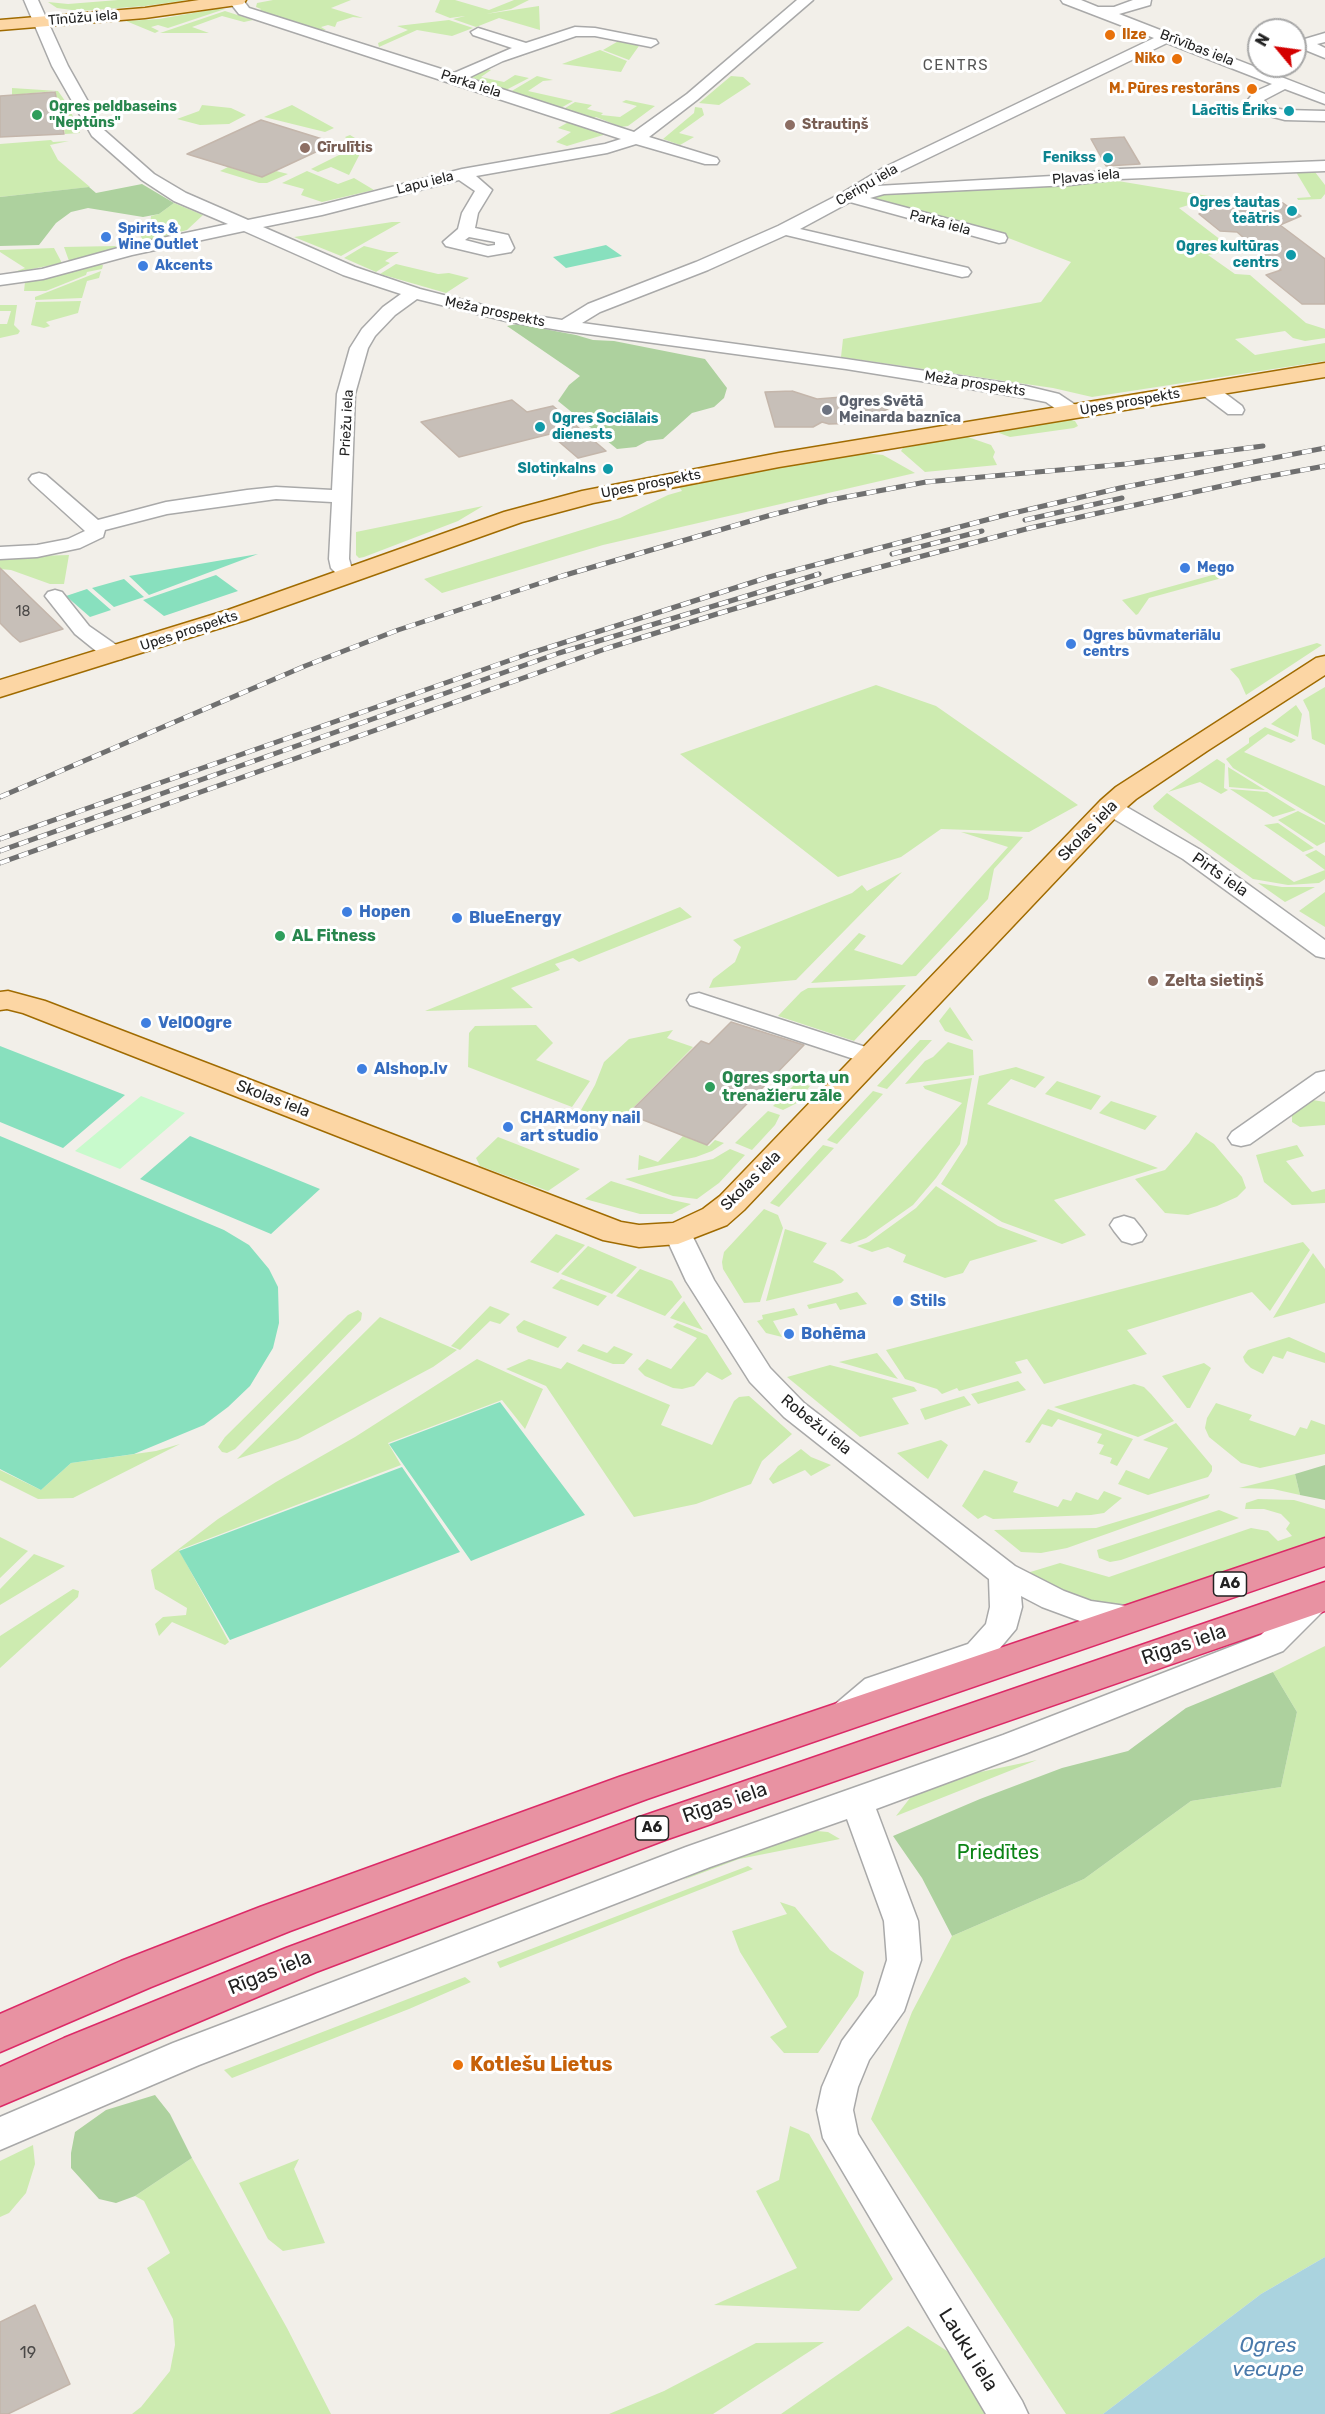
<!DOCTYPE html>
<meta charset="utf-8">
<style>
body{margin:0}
#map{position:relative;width:1325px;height:2414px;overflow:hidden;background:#f2efe9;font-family:Rubik,sans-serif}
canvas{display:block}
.north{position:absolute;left:1247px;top:18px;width:60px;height:60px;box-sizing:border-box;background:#fff;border:2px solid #a7a7a7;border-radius:50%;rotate:299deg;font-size:16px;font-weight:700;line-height:24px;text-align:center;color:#222}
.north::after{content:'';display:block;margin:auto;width:21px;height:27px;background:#d40000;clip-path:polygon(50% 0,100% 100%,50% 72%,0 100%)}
</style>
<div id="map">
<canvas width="1325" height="2414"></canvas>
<div class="north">N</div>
</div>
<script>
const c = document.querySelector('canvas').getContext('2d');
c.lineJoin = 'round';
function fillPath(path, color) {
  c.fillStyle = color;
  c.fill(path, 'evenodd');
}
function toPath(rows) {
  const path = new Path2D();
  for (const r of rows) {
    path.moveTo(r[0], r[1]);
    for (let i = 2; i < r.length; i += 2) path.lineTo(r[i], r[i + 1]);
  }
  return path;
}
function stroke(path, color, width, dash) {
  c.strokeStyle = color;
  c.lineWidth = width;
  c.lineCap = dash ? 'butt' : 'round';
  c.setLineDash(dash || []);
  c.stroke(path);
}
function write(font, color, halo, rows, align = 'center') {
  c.font = font + ' Rubik,sans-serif';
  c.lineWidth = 6;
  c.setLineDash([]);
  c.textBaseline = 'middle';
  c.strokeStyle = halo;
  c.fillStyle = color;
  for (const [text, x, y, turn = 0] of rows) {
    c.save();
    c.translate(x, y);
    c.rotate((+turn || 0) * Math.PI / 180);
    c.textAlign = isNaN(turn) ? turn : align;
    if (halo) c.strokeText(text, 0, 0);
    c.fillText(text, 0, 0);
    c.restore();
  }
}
fillPath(toPath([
 [118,0,188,0,145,6,79,11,57,8,48,2,68,4],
 [273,0,351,0,331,8,363,18,353,17,337,22,335,27,328,25,321,27,326,30,320,30,258,11,261,9,256,7,257,3],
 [440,0,455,0,489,10,514,0,529,0,511,9,486,14,539,6,540,30,499,18,476,27,453,19,465,16,450,18,435,12],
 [216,9,225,9,168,28,158,25,151,27,159,31,155,33,126,21,159,19],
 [225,11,253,20,244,22,222,16,192,27,209,33,160,33],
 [449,20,473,28,452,36,417,30,379,47,378,43,408,30,397,26],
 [622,39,641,43,629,60,603,50],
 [600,50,627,61,621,72,562,64],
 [486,69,491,70,481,77,504,82,515,75,529,78,504,91,467,79],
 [537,76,553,80,543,81,528,91,573,101,559,109,510,92],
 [731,76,743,77,751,84,719,105,699,103],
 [12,88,58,91,68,105,80,133,65,134,55,91,12,95],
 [626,100,655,106,628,126,621,127,596,117,590,120,562,110,575,102,592,105,587,109,603,113,601,115,620,117,637,106,622,102],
 [202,105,231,108,246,115,229,124,200,125,177,119,199,111],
 [292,105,334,128,325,132,264,117],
 [695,107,702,108,704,115,679,133,694,137,680,145,663,139,694,113],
 [572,120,613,132,567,146,556,142,571,132,558,128],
 [350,135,365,144,349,175,331,167,318,172,311,169,347,151,350,142,345,137],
 [51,140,53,142,69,141,50,145,58,160,90,187,0,197,0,144],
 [228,167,261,177,276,171,288,174,267,183,259,183,220,171],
 [307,171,338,184,354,178,374,190,322,202,301,195,304,189,282,183],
 [1296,172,1315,172,1325,185,1325,194,1321,199,1298,200,1297,198,1311,197],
 [1112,180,1214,197,1179,208,1234,250,1208,255,1235,274,1250,275,1306,323,1325,329,1325,338,1305,341,1293,338,1285,331,1235,339,1255,355,1325,343,1325,361,1092,397,1053,388,841,357,843,339,1041,302,1071,262,990,231,875,199,877,194],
 [174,203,203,215,187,230,144,242,140,235,150,226,151,216,159,214],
 [392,222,401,222,341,256,294,237],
 [115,246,119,248,69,261,64,247],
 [364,246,388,252,399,252,385,261,390,263,376,272,344,258],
 [54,248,62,263,12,273,25,268,0,252,0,250],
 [396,264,438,274,449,273,469,278,446,293,380,274],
 [91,265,103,265,102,269,87,272,86,275,46,291,24,291,25,282],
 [101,271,99,278,87,281,82,298,35,300,35,297],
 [81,301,78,313,46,322,50,326,44,328,31,325,36,302],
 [0,305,17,305,14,325,20,331,18,334,0,338,0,324,7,324,11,311,0,311],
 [1065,418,1075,421,1078,426,1074,428,1010,437,999,433,1001,430],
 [965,436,991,445,995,452,993,457,997,465,925,472,901,451,903,448],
 [865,453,883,455,915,473,603,545,442,593,424,579,620,518,668,495,682,491,677,484],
 [483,506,458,521,364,557,359,558,356,555,356,532],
 [69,555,64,584,50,584,11,570,0,569,0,557],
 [1216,574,1222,578,1149,598,1138,614,1136,615,1122,600],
 [1317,643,1322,645,1246,695,1239,679,1230,669],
 [876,685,936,706,1078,805,1029,832,941,829,901,857,838,877,680,754],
 [1325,687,1325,745,1312,739,1309,712,1303,700],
 [1296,705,1302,714,1298,737,1271,724],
 [1265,727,1296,740,1291,743,1268,734,1244,752,1325,786,1325,823,1233,768,1226,759,1249,743,1249,738],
 [1217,759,1225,764,1224,788,1228,790,1221,794,1200,782,1168,792],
 [1228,767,1265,790,1229,787],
 [1230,789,1267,792,1296,810,1273,817],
 [1167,793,1294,882,1325,870,1305,855,1316,850,1325,856,1325,879,1319,883,1288,885,1253,879,1154,809,1153,806],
 [1298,811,1325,825,1325,842,1317,846,1278,820],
 [1278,823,1314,848,1303,852,1264,825],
 [961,832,1023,837,994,869,988,899,916,976,811,983,859,933,866,936,854,950,902,965,1008,847],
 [902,872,796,980,709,988,713,979,735,962,741,947,733,940,852,893,862,885,867,891],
 [1258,883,1282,887,1315,887,1285,902],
 [1325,892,1325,927,1299,911],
 [680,907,692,917,579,962,573,958,555,964,560,970,511,988,533,1008,425,1011],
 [906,985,854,1041,778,1016,801,992,808,988],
 [950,1007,973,1041,945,1031,939,1021],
 [536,1025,553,1043,536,1060,590,1081,572,1107,468,1067,469,1033,475,1026],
 [673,1030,667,1038,693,1047,628,1113,624,1112,614,1123,581,1110,595,1085,604,1062,629,1039],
 [920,1040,932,1040,887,1089,877,1086],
 [948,1042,973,1050,974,1075,905,1084,925,1061,933,1057],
 [1016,1067,1045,1077,1035,1088,1011,1079,987,1104,1158,1168,1054,1200,1086,1235,1062,1244,1002,1222,941,1184,967,1144,979,1076],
 [972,1078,960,1144,936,1178,913,1205,866,1238,850,1244,840,1241,962,1103,925,1089,923,1086],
 [1057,1081,1101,1096,1091,1110,1045,1094],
 [797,1082,810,1086,797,1103,783,1110,773,1106],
 [873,1091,883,1094,837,1144,827,1140],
 [1313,1100,1325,1102,1325,1125,1300,1127,1292,1122,1292,1113,1306,1101],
 [1111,1101,1157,1116,1145,1130,1099,1113],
 [768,1111,780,1115,775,1125,752,1150,735,1143],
 [1196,1132,1214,1144,1242,1177,1246,1188,1237,1197,1217,1206,1188,1215,1165,1213,1135,1179,1165,1170,1189,1143],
 [683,1136,709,1146,715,1140,724,1143,712,1151,696,1157,638,1170,639,1155,658,1162],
 [498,1137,580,1169,548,1191,480,1166,476,1158],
 [823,1145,834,1148,779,1207,770,1203],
 [1297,1145,1304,1156,1286,1161,1312,1192,1325,1189,1325,1203,1292,1205,1264,1182,1256,1155],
 [730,1149,745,1155,719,1183,697,1199,673,1196,625,1179,713,1159],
 [611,1181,672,1200,691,1204,672,1214,640,1214,585,1199],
 [936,1186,998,1226,1038,1241,970,1261,963,1273,945,1278,903,1262,906,1255,888,1247,872,1252,857,1246,869,1242,916,1208],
 [764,1209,778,1215,783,1228,760,1302,744,1303,723,1269,722,1262,724,1252],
 [785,1229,827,1243,813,1262,834,1271,844,1280,841,1283,766,1301],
 [556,1234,585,1245,558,1273,530,1262],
 [1303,1242,1310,1250,1270,1311,1252,1292,1127,1330,1147,1354,1044,1384,1027,1359,1015,1362,1022,1373,959,1391,957,1388,942,1394,937,1389,905,1379,886,1350],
 [588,1246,637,1267,612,1294,561,1274],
 [1313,1253,1325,1269,1325,1303,1273,1318],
 [640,1269,672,1281,682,1297,665,1316,616,1296],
 [561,1279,607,1296,598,1306,552,1288],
 [857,1292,867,1304,840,1310,836,1303,809,1309,807,1305],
 [684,1301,703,1330,670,1318],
 [490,1306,510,1314,500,1324,490,1321,460,1350,451,1346],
 [794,1308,798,1315,773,1321,782,1337,766,1333,757,1321,763,1319,762,1315],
 [358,1310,362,1313,361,1320,312,1371,235,1449,227,1453,222,1452,218,1447,225,1437,348,1315],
 [380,1317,457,1350,433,1367,298,1439,237,1459],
 [524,1320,567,1337,558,1348,518,1332,516,1327],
 [677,1323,707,1335,732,1374,722,1380,707,1372,694,1386,682,1389,673,1388,645,1376,638,1369,647,1359,671,1369,697,1338,673,1327],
 [1289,1337,1325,1353,1325,1363,1287,1351,1283,1359,1273,1356,1263,1374,1251,1368,1245,1362,1243,1357,1248,1350],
 [583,1344,607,1353,614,1346,633,1354,624,1364,613,1364,577,1351],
 [877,1353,898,1379,839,1362],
 [477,1359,543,1389,525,1429,502,1400,388,1443,401,1465,179,1550,229,1642,225,1645,172,1622,159,1636,155,1624,163,1617,186,1615,187,1608,155,1589,151,1570,218,1519,276,1482,355,1437],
 [529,1359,561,1369,567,1362,670,1405,661,1425,712,1445,734,1401,739,1397,749,1396,792,1434,762,1461,751,1484,696,1504,634,1517,546,1386,506,1369],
 [1204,1363,1211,1368,1190,1408,1187,1408,1162,1376],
 [830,1365,914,1387,917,1391,892,1398,909,1424,860,1437,787,1377],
 [1018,1381,1026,1390,978,1404,971,1394],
 [1134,1384,1144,1387,1151,1394,1174,1421,1138,1437,1054,1407],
 [964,1396,971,1405,925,1420,920,1409],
 [1216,1403,1252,1415,1249,1420,1295,1436,1300,1427,1307,1429,1311,1420,1325,1425,1325,1454,1260,1468,1241,1463,1209,1437,1205,1428,1207,1418],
 [1048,1409,1133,1439,1117,1466,1110,1463,1112,1458,1099,1454,1104,1445,1097,1443,1102,1434,1058,1419,1052,1427,1042,1424,1030,1443,1025,1442],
 [1176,1423,1212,1466,1212,1471,1208,1477,1148,1495,1118,1484,1126,1470,1149,1479,1168,1448,1143,1440],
 [941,1440,948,1445,928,1479,897,1453],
 [180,1444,73,1498,38,1499,0,1480,0,1470,41,1490,71,1463,156,1451],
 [801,1449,811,1457,831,1465,811,1476,805,1470,773,1484,769,1479,778,1466],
 [984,1470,1018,1482,1013,1492,1058,1507,1063,1499,1071,1501,1076,1492,1098,1500,1104,1491,1122,1498,1104,1513,1091,1515,993,1519,985,1515,978,1519,962,1506],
 [1295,1474,1300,1495,1273,1489,1239,1488],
 [1210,1494,1208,1498,1067,1548,1041,1553,1021,1552,994,1530,1096,1528],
 [1258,1499,1294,1500,1325,1509,1325,1538,1137,1604,1114,1605,1080,1602,1027,1573,1060,1563,1109,1577,1251,1528,1268,1531,1278,1541,1292,1536,1286,1529,1290,1523,1281,1514,1264,1509,1245,1509,1246,1503],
 [1219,1510,1239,1518,1121,1560,1110,1562,1099,1558,1097,1550],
 [0,1537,28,1551,0,1578],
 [34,1554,65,1566,0,1605,0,1589],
 [73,1589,79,1591,78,1597,0,1668,0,1636],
 [1325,1646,1325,2257,1261,2294,1103,2414,1066,2414,871,2119,912,2012,952,1936,1084,1879,1191,1801,1281,1787,1297,1712,1273,1672],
 [1037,1760,896,1816,910,1798,938,1781],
 [806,1830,828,1832,840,1839,739,1859,683,1880,734,1853],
 [748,1866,753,1869,500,1968,497,1962],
 [780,1902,795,1907,830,1950,864,1972,858,1996,818,2053,784,2053,770,2037,787,2027,740,1952,732,1931,787,1914],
 [465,1977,471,1982,409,2009,232,2078,224,2070],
 [790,2126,809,2134,893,2279,859,2311,714,2305,797,2268,756,2191,779,2180],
 [33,2145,35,2164,26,2193,9,2213,0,2217,0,2161],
 [192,2158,287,2328,331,2414,132,2414,141,2407,170,2371,175,2345,173,2319,147,2268,170,2253,144,2201,135,2196],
 [299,2159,294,2169,325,2243,283,2251,268,2239,239,2183],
 [908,2326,955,2356,987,2414,781,2414],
 [824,2342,713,2414,609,2414,664,2391,756,2343]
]), '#cdebb0');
fillPath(toPath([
 [142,184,174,203,159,214,143,217,88,208,71,212,56,223,39,245,0,246,0,197,89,187,96,193],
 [518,324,576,335,593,340,614,341,705,359,727,388,724,398,714,407,692,413,663,439,647,441,636,447,617,449,558,401,569,385,580,376,507,326],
 [1325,1465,1325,1500,1300,1495,1295,1474],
 [1273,1672,1297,1712,1281,1787,1191,1801,1084,1879,952,1936,922,1878,893,1836,980,1799,1062,1768,1128,1751,1186,1708],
 [155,2095,170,2114,192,2158,135,2196,116,2203,99,2199,71,2168,71,2153,75,2132,106,2110]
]), '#add19e');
fillPath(toPath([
 [141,1096,185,1113,120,1169,75,1151]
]), '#c8facc');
fillPath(toPath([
 [606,245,622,256,566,268,553,257],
 [258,554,149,595,129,576],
 [216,575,238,591,164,616,143,600],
 [124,579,144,597,114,607,92,588],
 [87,589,111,610,90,617,66,596],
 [0,1046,125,1095,63,1148,0,1122],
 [0,1136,224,1230,249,1245,269,1269,278,1287,279,1323,273,1348,250,1386,228,1407,204,1425,134,1454,71,1463,41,1490,0,1469],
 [190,1136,237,1155,320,1189,271,1234,140,1179],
 [500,1402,585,1515,471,1561,389,1444],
 [402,1467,460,1552,230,1640,179,1551]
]), '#88e0be');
fillPath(toPath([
 [1325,2257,1325,2414,1103,2414,1261,2294]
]), '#aad3df');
const building = toPath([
 [55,92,64,134,0,137,0,96,55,92],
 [261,120,335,143,262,177,187,154,261,120],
 [1124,137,1140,164,1106,166,1091,139,1124,137],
 [1232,202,1283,203,1301,216,1280,225,1325,259,1325,304,1302,304,1266,275,1281,270,1237,232,1220,231,1199,214,1232,202],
 [792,391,817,399,855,396,889,408,863,423,829,424,822,422,813,427,775,427,765,392,792,391],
 [512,400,527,412,553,406,606,451,578,458,550,434,459,457,421,422,512,400],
 [0,568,34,601,63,629,20,642,13,636,0,623,0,568],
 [731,1022,804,1045,707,1145,628,1114,701,1041,709,1044,731,1022],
 [35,2305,70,2384,8,2414,0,2414,0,2322,35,2305]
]);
fillPath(building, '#c7bfb8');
stroke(building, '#c4b6ab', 1.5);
const minor = toPath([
 [24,0,38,0,68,66,104,130,154,174,186,193,248,220,321,205,462,169,605,144,621,139,239,14,228,0,243,0,249,8,454,73,512,48,473,35,471,32,478,28,526,43,575,27,595,28,656,40,658,43,651,47,595,36,576,36,503,61,468,78,634,132,687,94,797,0,813,0,697,100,649,137,717,158,719,161,717,164,705,164,636,144,607,153,476,176,492,190,478,213,475,228,508,235,514,248,511,252,488,256,446,246,443,242,458,229,462,213,475,191,459,180,322,215,263,227,355,267,420,289,510,312,562,320,588,304,696,262,778,226,842,193,883,168,1154,38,1063,3,1061,0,1081,0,1098,7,1114,7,1133,0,1151,0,1150,5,1119,14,1325,94,1325,104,1285,89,1264,100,1269,107,1285,110,1325,111,1325,121,1285,120,1258,113,1251,108,1248,100,1254,92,1272,84,1167,43,895,174,877,186,1070,175,1119,169,1325,161,1325,171,1119,179,1070,185,884,194,870,198,1005,234,1007,238,1005,242,999,243,850,202,800,229,968,268,971,272,968,276,962,277,786,235,708,270,600,312,582,323,846,359,1026,386,1059,394,1080,408,1082,412,1080,416,1066,416,1046,402,1026,398,846,369,565,331,510,322,417,299,395,315,375,336,368,348,355,394,349,559,351,566,359,575,356,579,342,579,331,568,329,559,332,502,276,499,167,514,105,530,103,537,80,548,37,557,0,559,0,547,37,545,68,539,85,531,32,483,29,479,32,475,39,473,46,475,98,520,166,502,247,490,276,487,332,490,337,394,350,348,362,329,383,307,401,294,343,275,244,231,132,255,43,279,0,285,0,275,42,269,129,245,228,224,174,201,142,180,92,136,52,66,24,0],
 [469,237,495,242,495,245,488,246,465,240,469,237],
 [1325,33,1325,42,1317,44,1325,48,1325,58,1298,47,1296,44,1298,41,1325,33],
 [1207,383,1214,385,1242,406,1244,410,1242,414,1228,414,1200,393,1198,389,1200,385,1207,383],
 [55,590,62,592,89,626,122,649,125,654,122,659,114,660,106,659,75,634,45,596,48,592,55,590],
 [1110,800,1118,802,1199,849,1325,940,1325,958,1316,956,1183,859,1102,812,1099,807,1102,802,1110,800],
 [699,993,881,1052,885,1057,881,1062,872,1065,863,1062,690,1005,687,1000,690,995,699,993],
 [1325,1071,1325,1091,1250,1144,1241,1146,1232,1144,1228,1138,1232,1132,1316,1073,1325,1071],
 [1124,1216,1134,1219,1142,1229,1146,1235,1142,1241,1132,1244,1122,1241,1114,1231,1110,1225,1114,1219,1124,1216],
 [678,1224,688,1227,714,1280,770,1368,804,1403,1015,1566,1064,1591,1091,1601,1147,1609,1152,1617,1147,1625,1136,1629,1088,1624,1042,1607,1021,1596,1022,1607,1016,1629,990,1660,887,1697,855,1724,844,1727,833,1724,828,1715,833,1706,865,1679,968,1644,986,1624,990,1607,989,1579,784,1417,750,1382,686,1281,664,1233,668,1227,678,1224],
 [1316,1588,1325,1590,1325,1609,1283,1651,1027,1753,876,1809,918,1921,921,1960,904,2011,869,2060,858,2087,853,2110,858,2134,1022,2401,1028,2414,986,2414,823,2138,817,2110,822,2087,842,2041,876,1995,887,1960,884,1921,847,1819,710,1867,199,2065,0,2150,0,2117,173,2043,430,1945,686,1847,1003,1735,1261,1635,1305,1591,1316,1588]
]);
const major = toPath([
 [199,0,246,0,243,4,237,5,145,18,0,30,0,20,145,8,199,0],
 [1325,363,1325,377,779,467,593,503,522,522,246,620,0,697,0,680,228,610,504,512,582,491,779,453,1325,363],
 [1325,656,1325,675,1207,751,1136,799,1120,813,744,1210,727,1225,678,1244,639,1247,603,1240,23,1013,7,1009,0,1010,0,992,8,991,45,1001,621,1222,639,1225,673,1223,703,1209,720,1196,1100,801,1116,787,1316,658,1325,656]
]);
const highway = toPath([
 [1325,1538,1325,1566,647,1799,290,1931,151,1987,0,2052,0,2014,121,1961,260,1907,619,1777,1325,1538],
 [1325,1582,1325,1611,665,1840,316,1972,0,2106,0,2067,64,2038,286,1948,637,1818,1325,1582]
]);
stroke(minor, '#a9a9a9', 3);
stroke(major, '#a06b00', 3);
stroke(highway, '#dc2a67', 3);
fillPath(minor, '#fff');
fillPath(major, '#fcd6a4');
fillPath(highway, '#e892a2');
const rail = toPath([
 [1025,520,1122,498],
 [892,554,982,531],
 [0,797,305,666,398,630,562,576,771,515,830,500,926,482,1126,464,1263,446],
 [0,839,528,654,769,577,1005,515,1120,488,1325,448],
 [0,851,559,653,819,574],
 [0,863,608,648,720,613,842,577,1030,528,1254,479,1325,466]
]);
stroke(rail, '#707070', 5);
stroke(rail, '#fff', 4, [10]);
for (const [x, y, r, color] of [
 [1110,35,6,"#e8710a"],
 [1177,59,6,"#e8710a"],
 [1252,89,6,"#e8710a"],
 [1289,111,6,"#0f9aa8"],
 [37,115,6,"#2e9e5b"],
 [790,125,6,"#8d6e63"],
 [305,148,6,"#8d6e63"],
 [1108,158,6,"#0f9aa8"],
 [1292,211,6,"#0f9aa8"],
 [106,237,6,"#3f7fe0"],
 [1291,255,6,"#0f9aa8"],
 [143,266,6,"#3f7fe0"],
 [827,410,6,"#6b7280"],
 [540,427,6,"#0f9aa8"],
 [608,469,6,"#0f9aa8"],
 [1185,568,6,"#3f7fe0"],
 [1071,644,6,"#3f7fe0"],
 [347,912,6,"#3f7fe0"],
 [457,918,6,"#3f7fe0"],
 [280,936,6,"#2e9e5b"],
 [1153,981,6,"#8d6e63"],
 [146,1023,6,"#3f7fe0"],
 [362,1069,6,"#3f7fe0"],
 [710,1087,6,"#2e9e5b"],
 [508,1127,6,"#3f7fe0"],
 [898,1301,6,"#3f7fe0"],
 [789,1334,6,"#3f7fe0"],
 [458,2065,6,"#e8710a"]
]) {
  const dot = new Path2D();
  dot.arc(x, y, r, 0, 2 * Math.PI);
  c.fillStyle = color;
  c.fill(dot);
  stroke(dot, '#fff', 2);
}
write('14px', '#222', '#fff', [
 ["Tīnūžu iela",83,18,-5],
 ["Brīvības iela",1197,48,21],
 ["Parka iela",471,84,18],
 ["Pļavas iela",1086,177,-5],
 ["Lapu iela",425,183,-14],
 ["Ceriņu iela",867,185,-30],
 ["Parka iela",940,223,15],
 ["Meža prospekts",495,312,12],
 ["Meža prospekts",975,384,9],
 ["Upes prospekts",1130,402,-10],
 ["Priežu iela",347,423,-87],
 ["Upes prospekts",651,484,-11],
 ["Upes prospekts",189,631,-18]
]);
write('bold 14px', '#c56008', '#fff', [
 ["Ilze",1122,35,"left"],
 ["Niko",1165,59],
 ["M. Pūres restorāns",1240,89]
], 'right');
write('bold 14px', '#27864d', '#fff', [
 ["Ogres peldbaseins",49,107],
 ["\"Neptūns\"",49,123]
], 'left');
write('bold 14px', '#0d838f', '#fff', [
 ["Lācītis Ēriks",1277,111],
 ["Fenikss",1096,158],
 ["Ogres tautas",1280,203],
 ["teātris",1280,219],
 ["Ogres kultūras",1279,247],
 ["centrs",1279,263],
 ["Ogres Sociālais",552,419,"left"],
 ["dienests",552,435,"left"],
 ["Slotiņkalns",596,469]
], 'right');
write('bold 14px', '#785e54', '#fff', [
 ["Strautiņš",802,125],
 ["Cīrulītis",317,148]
], 'left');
write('bold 14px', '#366cbe', '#fff', [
 ["Spirits &",118,229],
 ["Wine Outlet",118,245],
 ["Akcents",155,266],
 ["Mego",1197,568],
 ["Ogres būvmateriālu",1083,636],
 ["centrs",1083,652]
], 'left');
write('bold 14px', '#5b616d', '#fff', [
 ["Ogres Svētā",839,402],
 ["Meinarda baznīca",839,418]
], 'left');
write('14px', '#4b4948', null, [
 ["18",23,612]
]);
c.letterSpacing = '1.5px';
write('15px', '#555', '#fff', [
 ["CENTRS",956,66]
]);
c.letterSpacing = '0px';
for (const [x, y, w] of [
 [1230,1584,33],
 [652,1828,33]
]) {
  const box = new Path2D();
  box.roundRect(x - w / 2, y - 12, w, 24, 4.5);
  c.fillStyle = '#fff';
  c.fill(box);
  stroke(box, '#222', 1.5);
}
write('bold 15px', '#222', null, [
 ["A6",1230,1584],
 ["A6",652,1828]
]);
write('16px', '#222', '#fff', [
 ["Skolas iela",1088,831,-46],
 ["Pirts iela",1220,875,35],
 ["Skolas iela",273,1099,21],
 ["Skolas iela",751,1181,-45],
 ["Robežu iela",816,1425,39]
]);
write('bold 16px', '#366cbe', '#fff', [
 ["Hopen",359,912],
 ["BlueEnergy",469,918],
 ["VelOOgre",158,1023],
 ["Alshop.lv",374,1069],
 ["CHARMony nail",520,1118],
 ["art studio",520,1136],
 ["Stils",910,1301],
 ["Bohēma",801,1334]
], 'left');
write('bold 16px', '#27864d', '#fff', [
 ["AL Fitness",292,936],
 ["Ogres sporta un",722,1078],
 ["trenažieru zāle",722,1096]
], 'left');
write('bold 16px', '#785e54', '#fff', [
 ["Zelta sietiņš",1165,981]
], 'left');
write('16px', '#4b4948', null, [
 ["19",28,2353]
]);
write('20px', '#222', '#fff', [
 ["Rīgas iela",1184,1645,-19],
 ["Rīgas iela",725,1803,-19],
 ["Rīgas iela",270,1973,-22],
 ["Lauku iela",968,2350,58]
]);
write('20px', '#0c8416', '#fff', [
 ["Priedītes",998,1853]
]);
write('bold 20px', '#c56008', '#fff', [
 ["Kotlešu Lietus",470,2065]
], 'left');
write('italic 21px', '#4a7aab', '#fff', [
 ["Ogres",1268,2346],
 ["vecupe",1268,2370]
]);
</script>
